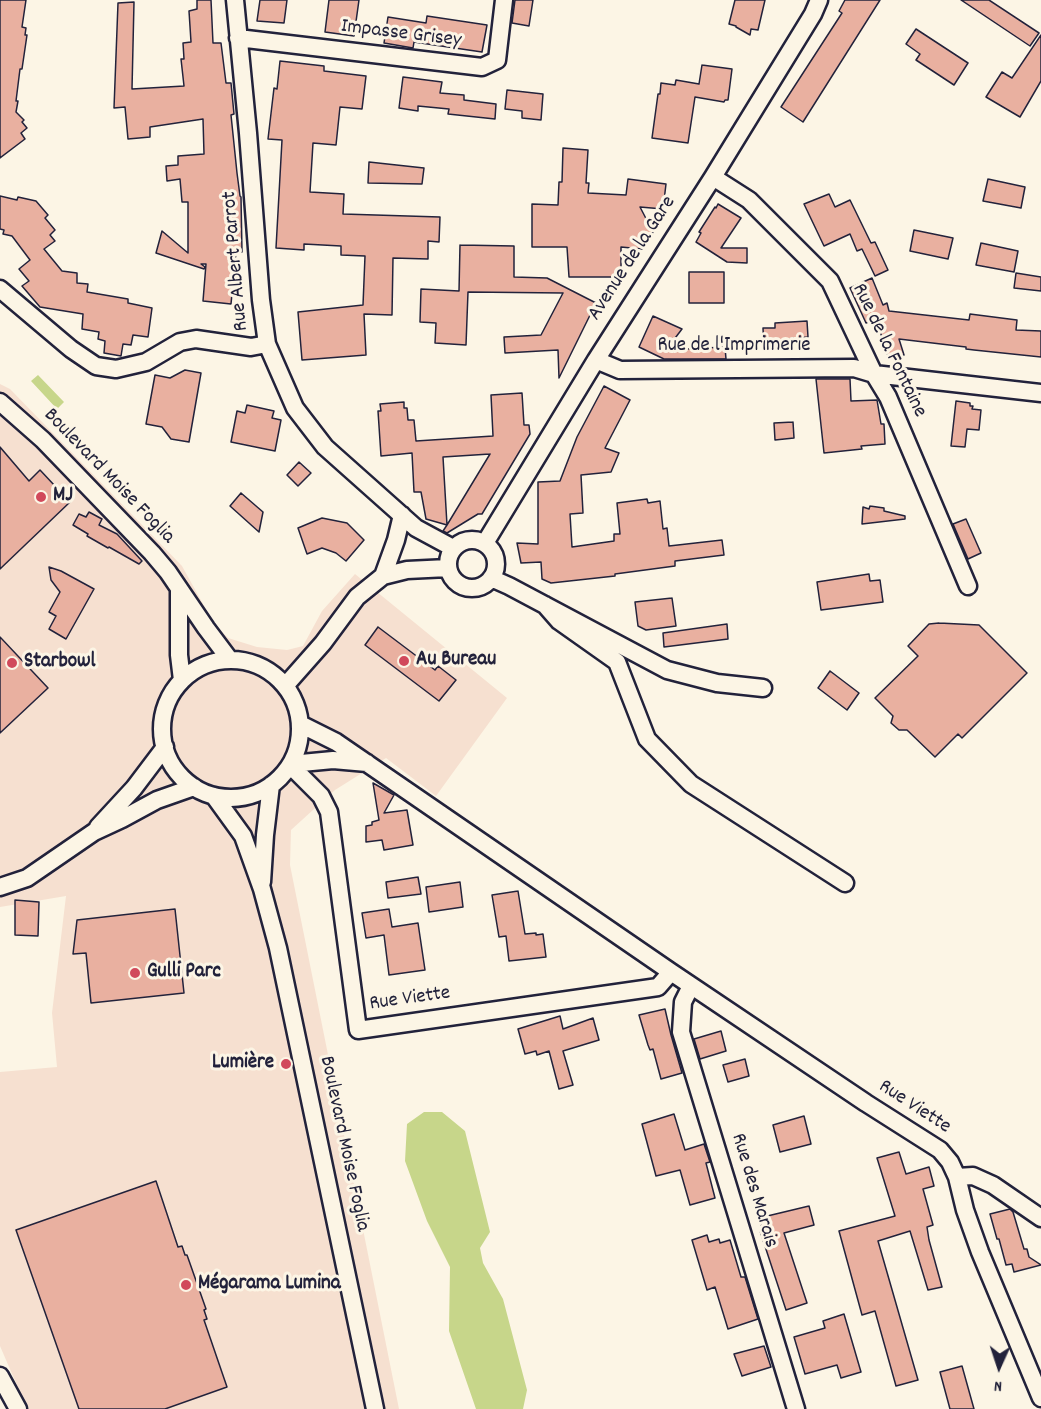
<!DOCTYPE html>
<meta charset="utf-8">
<style>
body{margin:0}
#map{position:relative;width:1041px;height:1409px;overflow:hidden;background:#fcf5e5;font-family:Dekko,sans-serif}
canvas{display:block}
.north{position:absolute;left:969px;top:1337px;width:60px;height:60px;-webkit-text-stroke:4px #fcf5e5;paint-order:stroke;rotate:183deg;font-size:16px;font-weight:700;line-height:24px;text-align:center;color:#22223b}
.north::after{content:'';display:block;margin:auto;width:21px;height:27px;background:#22223b;clip-path:polygon(50% 0,100% 100%,50% 72%,0 100%)}
</style>
<div id="map">
<canvas width="1041" height="1409"></canvas>
<div class="north">N</div>
</div>
<script>
const c = document.querySelector('canvas').getContext('2d');
c.lineJoin = 'round';
function fillPath(path, color) {
  c.fillStyle = color;
  c.fill(path, 'evenodd');
}
function toPath(rows) {
  const path = new Path2D();
  for (const r of rows) {
    if (r.length === 3) {
      path.moveTo(r[0] + r[2], r[1]);
      path.arc(r[0], r[1], r[2], 0, 2 * Math.PI);
      continue;
    }
    path.moveTo(r[0], r[1]);
    for (let i = 2; i < r.length; i += 2) path.lineTo(r[i], r[i + 1]);
  }
  return path;
}
function stroke(path, color, width, dash) {
  c.strokeStyle = color;
  c.lineWidth = width;
  c.lineCap = dash ? 'butt' : 'round';
  c.setLineDash(dash || []);
  c.stroke(path);
}
function write(font, color, halo, rows, align = 'center') {
  c.font = font + ' Dekko,sans-serif';
  c.lineWidth = 6;
  c.setLineDash([]);
  c.textBaseline = 'middle';
  c.strokeStyle = halo;
  c.fillStyle = color;
  for (const [text, x, y, turn = 0] of rows) {
    c.save();
    c.translate(x, y);
    c.rotate((+turn || 0) * Math.PI / 180);
    c.textAlign = isNaN(turn) ? turn : align;
    if (halo) c.strokeText(text, 0, 0);
    c.fillText(text, 0, 0);
    c.restore();
  }
}
fillPath(toPath([
 [0,384,10,389,182,566,213,622,228,638,257,647,287,650,303,646,322,611,355,574,507,698,436,796,386,758,335,790,291,830,290,865,399,1409,29,1409,19,1390,0,1346,0,1072,57,1067,52,1013,66,896,0,907]
]), '#f6e0d0');
fillPath(toPath([
 [38,375,64,402,57,409,31,381],
 [424,1112,442,1112,465,1131,490,1232,480,1248,483,1263,503,1299,527,1390,523,1409,476,1409,449,1331,450,1267,427,1221,405,1161,407,1124]
]), '#c7d68a');
const building = toPath([
 [0,0,26,0,22,27,26,28,25,35,27,35,22,69,20,69,16,101,18,101,16,112,24,120,22,122,27,128,21,133,25,139,0,158,0,0],
 [197,0,211,0,213,43,221,43,226,83,231,83,234,114,231,115,237,173,240,196,241,197,242,252,236,252,231,304,203,301,206,264,201,264,205,267,204,269,156,253,162,231,188,253,188,202,182,202,180,179,167,181,166,166,178,165,178,156,204,154,203,119,150,127,150,137,128,139,125,107,114,108,118,3,134,2,132,89,184,86,181,59,184,59,183,43,191,42,189,11,197,9,197,0],
 [260,0,287,0,284,23,257,21,260,0],
 [329,0,359,0,354,36,325,32,329,0],
 [515,0,533,0,529,26,512,23,515,0],
 [735,0,765,0,758,30,751,29,750,35,736,27,736,26,729,24,735,0],
 [845,0,880,0,803,122,781,107,842,13,839,11,845,0],
 [961,0,989,0,1039,33,1030,46,961,0],
 [427,16,487,25,482,52,414,42,413,48,384,43,388,17,426,23,427,16],
 [916,29,968,63,954,85,916,60,920,54,906,44,916,29],
 [1041,35,1041,81,1020,117,986,97,1002,72,1012,78,1041,35],
 [280,61,324,66,324,71,366,76,362,109,340,107,336,145,313,143,310,192,344,194,343,214,440,217,439,242,428,241,428,259,393,258,392,315,364,314,366,355,302,360,298,312,363,305,365,256,341,255,341,246,304,244,304,250,276,248,282,140,268,139,274,88,277,89,280,61],
 [702,65,732,69,728,100,725,100,724,102,695,97,688,143,652,138,658,94,660,94,661,83,675,85,676,80,699,84,702,65],
 [403,77,442,82,440,93,464,95,464,100,496,104,495,119,448,114,449,109,418,106,418,111,399,108,403,77],
 [507,90,543,94,541,120,522,118,522,111,505,109,507,90],
 [563,148,588,150,586,183,589,183,588,193,626,195,628,179,666,184,663,209,640,207,653,232,642,249,621,247,621,277,569,277,567,247,532,247,532,204,558,205,559,182,562,182,563,148],
 [369,162,424,168,422,184,368,183,369,162],
 [988,179,1025,187,1021,208,983,201,988,179],
 [829,194,835,207,850,200,871,243,875,242,888,270,875,276,862,249,857,251,850,234,824,246,804,204,829,194],
 [0,196,17,200,18,197,36,201,48,215,45,218,55,230,50,235,55,241,44,249,62,271,77,273,77,283,88,284,87,292,128,299,128,303,152,308,148,337,133,335,131,345,123,344,121,356,104,353,105,341,98,339,99,332,82,329,83,314,40,307,22,286,29,281,19,269,30,260,12,236,3,234,4,230,0,229,0,196],
 [718,204,741,218,721,248,747,248,747,263,727,262,696,242,701,233,699,232,715,207,716,208,718,204],
 [914,230,953,238,948,259,910,251,914,230],
 [981,243,1018,251,1014,272,976,265,981,243],
 [460,245,514,246,514,277,547,278,596,303,559,378,558,350,505,353,504,337,541,335,563,293,468,292,466,345,435,343,436,323,420,322,421,289,459,291,460,245],
 [689,272,724,272,724,303,689,303,689,272],
 [1016,273,1041,277,1041,291,1014,288,1016,273],
 [872,278,883,305,887,303,889,311,969,320,970,314,1017,320,1016,330,1041,331,1041,357,974,350,966,349,966,347,899,339,904,355,888,356,876,319,866,323,850,288,872,278],
 [653,316,682,329,666,350,725,347,726,359,664,359,639,347,653,316],
 [807,321,808,337,787,339,788,349,764,349,763,328,775,328,775,323,807,321],
 [185,370,201,373,189,442,171,439,162,427,146,424,155,375,170,378,185,370],
 [816,379,850,379,851,401,877,400,881,424,884,424,885,444,861,446,862,449,824,453,816,379],
 [604,386,630,400,605,448,619,453,611,472,581,475,583,513,570,514,572,547,614,541,614,534,620,534,617,503,647,499,648,503,660,501,663,529,667,528,669,546,722,540,724,555,675,561,675,566,615,574,615,576,551,583,542,579,541,562,521,563,517,543,538,544,538,482,560,481,577,437,604,386],
 [522,393,524,425,529,425,530,434,482,514,478,514,447,533,443,531,447,525,426,519,421,492,414,492,412,453,381,456,378,411,381,411,380,404,404,402,404,408,407,408,408,420,414,420,416,441,493,436,491,395,522,393],
 [490,454,447,525,443,457,490,454],
 [956,401,970,403,970,406,973,406,972,409,981,410,979,430,967,429,965,447,951,446,956,401],
 [247,405,274,411,272,418,281,420,275,451,231,442,237,411,245,413,247,405],
 [793,422,794,438,775,440,774,423,793,422],
 [0,447,29,481,40,470,70,502,0,569,0,447],
 [299,462,311,473,298,486,287,475,299,462],
 [241,493,263,512,259,532,230,506,241,493],
 [870,506,884,508,884,511,905,516,905,519,862,524,863,507,869,509,870,506],
 [89,512,102,519,99,525,117,534,142,561,139,564,109,547,108,548,87,536,88,534,73,525,79,514,86,517,89,512],
 [322,518,347,523,364,540,346,561,336,553,322,548,307,554,298,528,322,518],
 [966,519,981,553,968,559,953,524,966,519],
 [49,567,61,571,94,589,66,639,49,629,56,616,49,612,60,592,51,580,49,567],
 [869,574,870,581,880,580,883,602,821,610,817,582,869,574],
 [672,598,676,626,646,630,638,626,635,602,672,598],
 [939,623,979,625,1027,673,962,738,958,734,935,757,907,730,899,730,891,723,893,716,875,698,918,656,908,646,929,624,939,623],
 [727,624,728,639,664,647,663,633,727,624],
 [378,627,435,670,438,666,456,680,439,701,365,645,378,627],
 [0,637,48,688,0,733,0,637],
 [830,671,859,693,847,710,818,688,830,671],
 [373,783,394,795,384,813,407,810,413,845,384,850,382,840,366,842,366,826,372,825,372,822,379,820,373,783],
 [418,877,421,894,388,898,386,882,418,877],
 [460,882,463,907,429,912,426,887,460,882],
 [518,891,525,934,536,933,536,935,543,934,546,957,509,961,506,936,499,937,492,895,518,891],
 [15,900,39,902,38,936,15,935,15,900],
 [175,909,184,993,91,1003,86,953,73,954,77,920,175,909],
 [389,909,392,927,418,923,425,970,389,975,384,935,366,938,362,913,389,909],
 [665,1009,671,1035,682,1073,661,1079,653,1049,650,1050,648,1045,639,1015,665,1009],
 [560,1016,563,1029,593,1018,599,1040,563,1051,573,1085,559,1089,549,1051,537,1055,536,1051,525,1054,518,1029,560,1016],
 [721,1031,726,1051,700,1059,694,1039,721,1031],
 [745,1059,749,1076,728,1082,723,1065,745,1059],
 [674,1114,685,1150,704,1144,710,1162,706,1163,715,1198,690,1205,680,1170,656,1176,642,1124,674,1114],
 [804,1116,811,1144,780,1152,773,1125,804,1116],
 [899,1152,906,1174,929,1167,934,1186,923,1189,933,1225,927,1227,929,1240,942,1287,928,1290,910,1231,878,1241,918,1380,896,1386,875,1311,862,1315,839,1231,895,1216,877,1158,899,1152],
 [156,1181,178,1247,182,1246,185,1255,187,1255,206,1309,204,1310,207,1319,204,1320,227,1387,165,1409,79,1409,16,1230,156,1181],
 [809,1206,814,1225,784,1233,807,1303,786,1310,760,1231,763,1230,759,1218,809,1206],
 [1010,1209,1013,1212,1024,1249,1027,1249,1029,1257,1041,1265,1014,1272,1012,1264,1006,1265,999,1239,997,1239,990,1214,1010,1209],
 [707,1235,709,1242,719,1239,720,1243,730,1240,741,1277,745,1277,758,1319,728,1329,715,1287,707,1290,692,1240,707,1235],
 [844,1314,861,1372,841,1378,837,1365,805,1374,794,1337,825,1328,823,1321,844,1314],
 [764,1346,771,1367,742,1376,734,1354,764,1346],
 [962,1366,974,1409,950,1409,940,1372,962,1366]
]);
fillPath(building, '#e9b0a0');
stroke(building, '#22223b', 1.5);
const street = toPath([
 [235,0,248,133,261,300,267,344,295,408,325,447,416,528,453,548],
 [238,38,482,67,497,60,504,0],
 [713,177,749,200,830,281,874,374,888,397,968,586],
 [0,289,71,349,96,366,116,369,146,362,180,342,196,339,251,347,267,344],
 [596,360,620,370,854,368,874,374,1041,393],
 [0,402,43,440,152,553,168,572,206,628,230,660],
 [472,564,24],
 [485,543,596,360,713,177,813,14,819,0],
 [383,576,396,540,402,515],
 [491,578,509,586,667,670,717,683,763,688],
 [179,589,179,655,182,680],
 [545,605,559,621,617,662,647,739,691,784,845,883],
 [231,729,69],
 [285,686,323,643,357,597,383,576,407,570,448,568],
 [300,724,336,742,671,972,866,1103,940,1150,950,1162,957,1177,965,1210,980,1252,1041,1398],
 [291,764,333,760,367,763],
 [290,765,321,796,329,812,358,1030,658,987,671,972],
 [214,796,243,836,262,889,278,948,375,1409],
 [98,827,134,788,165,747],
 [262,882,265,835,271,785],
 [0,887,27,878,94,832,122,819,157,800,194,787],
 [691,986,683,1002,681,1032,796,1409],
 [957,1177,973,1176,993,1185,1041,1218],
 [0,1376,18,1409]
]);
stroke(street, '#22223b', 21);
stroke(street, '#fcf5e5', 16);
for (const [x, y, r, color] of [
 [41,497,6,"#d1495b"],
 [404,661,6,"#d1495b"],
 [12,663,6,"#d1495b"],
 [135,973,6,"#d1495b"],
 [286,1064,6,"#d1495b"],
 [186,1285,6,"#d1495b"]
]) {
  const dot = new Path2D();
  dot.arc(x, y, r, 0, 2 * Math.PI);
  c.fillStyle = color;
  c.fill(dot);
  stroke(dot, '#fcf5e5', 2);
}
write('21px', '#22223b', '#fcf5e5', [
 ["Impasse Grisey",401,35,7],
 ["Avenue de la Gare",633,259,-57],
 ["Rue Albert Parrot",237,261,-95],
 ["Rue de l'Imprimerie",734,347],
 ["Rue de la Fontaine",888,351,64],
 ["Boulevard Moise Foglia",108,477,46],
 ["Rue Viette",410,1000,-8],
 ["Rue Viette",914,1108,33],
 ["Boulevard Moise Foglia",343,1144,78],
 ["Rue des Marais",753,1191,73]
]);
write('bold 21px', '#22223b', '#fcf5e5', [
 ["MJ",53,497],
 ["Au Bureau",416,661],
 ["Starbowl",24,663],
 ["Gulli Parc",147,973],
 ["Lumière",274,1064,"right"],
 ["Mégarama Lumina",198,1285]
], 'left');
</script>
